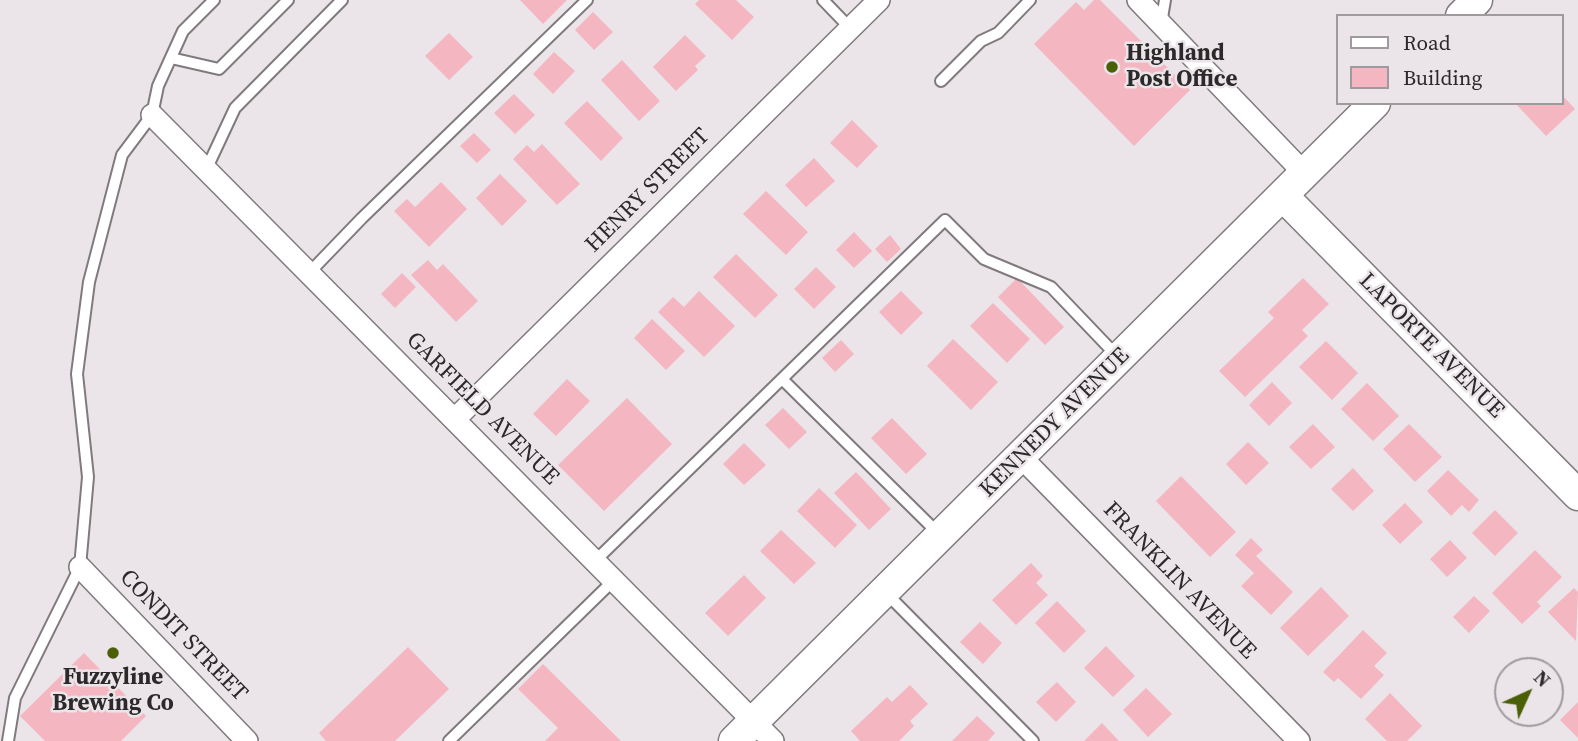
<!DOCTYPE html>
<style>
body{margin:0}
#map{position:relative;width:1578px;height:741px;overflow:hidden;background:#ebe5e9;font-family:"Source Serif 4",serif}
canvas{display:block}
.legend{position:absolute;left:1336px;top:14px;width:228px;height:91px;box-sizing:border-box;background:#ebe5e9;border:2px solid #9e9a9d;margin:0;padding:9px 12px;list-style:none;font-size:21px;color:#2b292a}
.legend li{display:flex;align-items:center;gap:14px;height:35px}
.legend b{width:35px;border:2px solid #9e9a9d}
.north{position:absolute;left:1494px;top:657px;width:70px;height:70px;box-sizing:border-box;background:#ebe5e9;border:2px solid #9e9a9d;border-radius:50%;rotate:45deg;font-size:19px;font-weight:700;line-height:28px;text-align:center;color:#2b292a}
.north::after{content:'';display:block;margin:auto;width:24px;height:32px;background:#4b5f06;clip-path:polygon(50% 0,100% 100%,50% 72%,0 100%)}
</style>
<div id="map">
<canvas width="1578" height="741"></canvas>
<ul class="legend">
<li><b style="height:9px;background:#fff"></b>Road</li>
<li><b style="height:19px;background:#f4b6c1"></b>Building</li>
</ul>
<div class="north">N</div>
</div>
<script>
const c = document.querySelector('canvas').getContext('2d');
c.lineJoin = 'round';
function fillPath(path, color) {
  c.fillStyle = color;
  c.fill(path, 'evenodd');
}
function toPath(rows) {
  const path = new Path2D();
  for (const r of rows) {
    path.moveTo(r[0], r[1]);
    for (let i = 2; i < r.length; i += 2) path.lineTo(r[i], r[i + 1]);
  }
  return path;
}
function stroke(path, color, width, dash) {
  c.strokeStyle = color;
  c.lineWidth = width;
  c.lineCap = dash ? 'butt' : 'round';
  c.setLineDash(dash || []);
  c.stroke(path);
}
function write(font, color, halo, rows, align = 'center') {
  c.font = font + ' "Source Serif 4",serif';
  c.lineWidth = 5;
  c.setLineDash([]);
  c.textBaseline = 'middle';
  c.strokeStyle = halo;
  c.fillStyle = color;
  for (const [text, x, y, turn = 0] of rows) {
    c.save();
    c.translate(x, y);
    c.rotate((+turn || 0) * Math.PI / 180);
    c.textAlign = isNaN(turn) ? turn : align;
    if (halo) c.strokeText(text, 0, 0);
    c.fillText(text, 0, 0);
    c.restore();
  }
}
fillPath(toPath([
 [520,0,567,0,543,24],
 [699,0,736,0,754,17,732,40,695,4],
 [1094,0,1100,0,1190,90,1134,146,1034,44,1076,2,1084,10],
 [593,12,613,32,594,50,575,30],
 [449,33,473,57,449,80,425,56],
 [685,35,706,56,695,66,698,70,676,91,653,67],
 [554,52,575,71,553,94,533,74],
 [622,60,660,101,639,121,601,80],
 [514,94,535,115,515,134,494,113],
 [1562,95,1575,109,1546,136,1515,103,1562,103],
 [587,101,623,138,601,161,564,123],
 [852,120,878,146,857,168,830,143],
 [474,133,491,150,477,163,460,146],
 [542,144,580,184,557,205,513,159,527,145,534,152],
 [814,158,835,181,806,207,785,185],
 [500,174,527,201,502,226,476,198],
 [441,182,467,209,429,247,394,211,407,199,415,207],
 [766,191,808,232,786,255,743,214],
 [854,232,872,251,854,268,836,250],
 [890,235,901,249,887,262,875,249],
 [736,254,778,295,755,318,713,277],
 [428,260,437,270,443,264,478,301,456,322,411,275],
 [816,267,836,287,814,309,794,289],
 [402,273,416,287,395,308,381,294],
 [1017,278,1064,327,1045,345,998,297],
 [1303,278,1329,304,1302,330,1308,336,1245,397,1219,371,1274,318,1268,312],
 [699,291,735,326,704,357,658,312,673,297,684,307],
 [901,291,923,313,901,335,879,312],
 [993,303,1030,339,1007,363,970,326],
 [652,319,685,351,666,370,634,338],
 [953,339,998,382,971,410,927,366],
 [841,340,854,354,835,372,822,358],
 [1326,341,1358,373,1332,400,1299,367],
 [567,379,590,401,556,436,533,414],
 [1272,382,1292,403,1269,426,1249,405],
 [1367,383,1399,416,1373,441,1341,409],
 [627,398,672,444,604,511,558,465],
 [783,408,807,432,789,449,765,425],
 [892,418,927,454,906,474,871,438],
 [1313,424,1335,447,1311,469,1289,447],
 [1409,424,1442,457,1415,482,1383,449],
 [1248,442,1269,463,1246,485,1226,464],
 [744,443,766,465,744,485,723,464],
 [1353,468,1374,491,1353,511,1331,489],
 [1448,470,1479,500,1469,512,1462,505,1451,516,1427,491],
 [856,472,891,509,869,530,834,493],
 [1181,476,1236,532,1210,557,1156,501],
 [819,488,857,525,835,548,797,511],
 [1405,503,1423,522,1400,544,1382,525],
 [1495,510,1518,533,1495,556,1472,533],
 [781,530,816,563,794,584,760,551],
 [1251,538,1263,550,1256,556,1293,592,1271,615,1241,586,1254,573,1235,555],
 [1450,540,1467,558,1447,577,1430,559],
 [1535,550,1562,577,1537,602,1541,606,1522,624,1492,593],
 [1031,563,1043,576,1036,583,1048,595,1016,625,992,600],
 [744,575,766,598,728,636,705,613],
 [1321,587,1349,616,1308,656,1280,628],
 [1574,588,1578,592,1576,641,1548,612],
 [1474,596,1490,611,1469,633,1453,617],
 [1057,601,1086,631,1064,653,1035,623],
 [980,622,1002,643,983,664,960,642],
 [1363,630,1387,653,1374,666,1384,675,1361,699,1338,678,1334,682,1323,672],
 [1106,646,1135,676,1113,697,1084,668],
 [408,647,449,689,395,741,326,741,319,733],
 [84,653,146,716,121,741,45,741,20,716],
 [543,664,621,741,545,741,558,728,518,689],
 [1057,682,1076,702,1056,722,1036,702],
 [910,685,928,704,910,721,914,726,899,741,860,741,851,731,887,697,892,702],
 [1146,688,1172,714,1148,737,1123,710],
 [1390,693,1422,726,1407,741,1387,741,1365,719],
 [1578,702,1578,738,1560,720],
 [977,716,995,733,988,741,952,741],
 [1102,723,1119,741,1084,741]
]), '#f4b6c1');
const lane = toPath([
 [823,0,850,28],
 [1161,24,1165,0],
 [171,58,219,69,288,0],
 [941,81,981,41,998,33,1030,0],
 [206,170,235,108,342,0],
 [309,273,362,218,587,0],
 [782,379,939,534],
 [595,561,945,220,984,259,1051,287,1117,356],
 [887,594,1033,741],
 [8,741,15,698,80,567,88,477,77,374,89,282,122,155,152,115,158,86,183,31,214,0],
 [449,741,614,580]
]);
const street = toPath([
 [1138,0,1305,174],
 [152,115,773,741],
 [455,419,879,0],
 [1021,457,1299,741],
 [80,567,247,741]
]);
const secondary = toPath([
 [1461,16,1477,0],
 [1283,196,1578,495],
 [734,741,1375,103]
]);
stroke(lane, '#807a7e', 14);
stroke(street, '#807a7e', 24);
stroke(secondary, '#807a7e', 33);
stroke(lane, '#fff', 10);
stroke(street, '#fff', 21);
stroke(secondary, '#fff', 30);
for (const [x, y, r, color] of [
 [1112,67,7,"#4b5f06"],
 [113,653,7,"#4b5f06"]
]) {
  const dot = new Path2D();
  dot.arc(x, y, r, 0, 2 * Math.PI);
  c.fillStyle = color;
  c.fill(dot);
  stroke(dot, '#ebe5e9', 2.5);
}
write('bold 23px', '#2b292a', '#ebe5e9', [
 ["Highland",1126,54],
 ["Post Office",1126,80],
 ["Fuzzyline",113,678,"center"],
 ["Brewing Co",113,704,"center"]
], 'left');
write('23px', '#2b292a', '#ebe5e9', [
 ["HENRY STREET",648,191,-45],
 ["LAPORTE AVENUE",1431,346,45],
 ["GARFIELD AVENUE",482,409,45],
 ["KENNEDY AVENUE",1055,423,-45],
 ["FRANKLIN AVENUE",1179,581,46],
 ["CONDIT STREET",183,636,46]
]);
</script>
